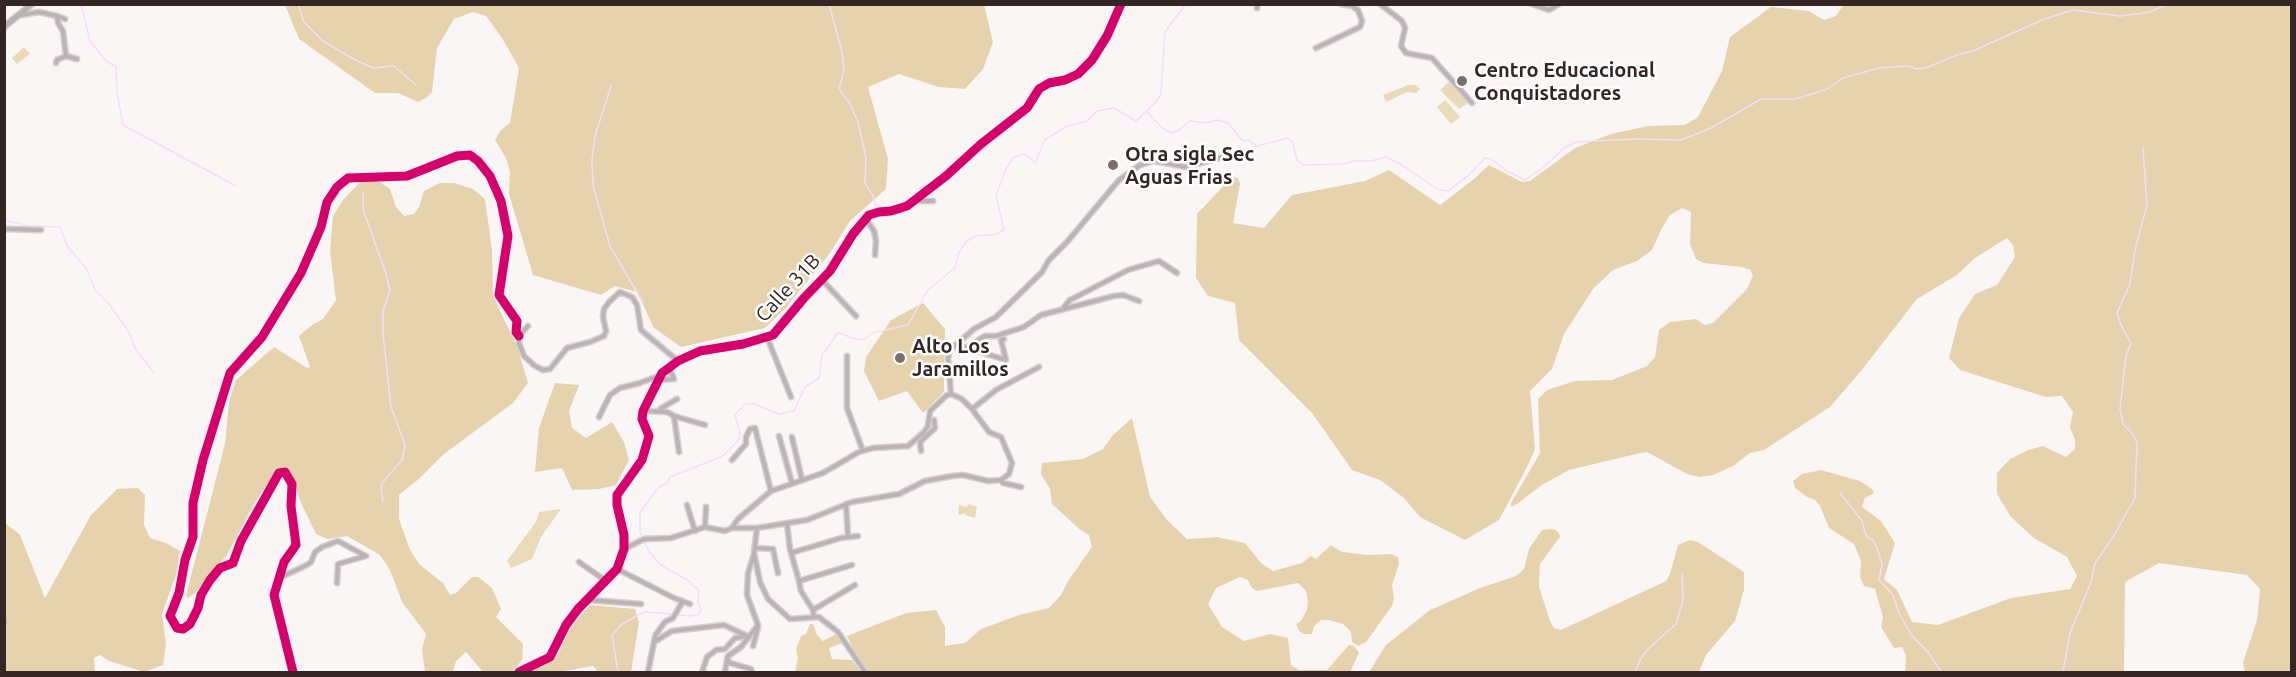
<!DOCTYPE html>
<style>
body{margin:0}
#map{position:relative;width:2296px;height:677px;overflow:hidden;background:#faf6f6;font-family:Ubuntu,sans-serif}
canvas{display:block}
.frame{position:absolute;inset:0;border:6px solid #332625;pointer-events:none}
</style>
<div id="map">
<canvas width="2296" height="677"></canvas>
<div class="frame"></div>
</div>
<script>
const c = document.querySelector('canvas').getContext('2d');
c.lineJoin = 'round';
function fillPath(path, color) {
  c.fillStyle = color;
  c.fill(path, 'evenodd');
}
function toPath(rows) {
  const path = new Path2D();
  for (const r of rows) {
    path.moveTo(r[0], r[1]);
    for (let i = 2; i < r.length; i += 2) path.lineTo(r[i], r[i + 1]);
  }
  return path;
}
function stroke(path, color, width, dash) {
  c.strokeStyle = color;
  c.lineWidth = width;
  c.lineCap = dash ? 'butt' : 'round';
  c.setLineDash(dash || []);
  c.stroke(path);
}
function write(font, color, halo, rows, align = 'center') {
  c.font = font + ' Ubuntu,sans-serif';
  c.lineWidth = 5;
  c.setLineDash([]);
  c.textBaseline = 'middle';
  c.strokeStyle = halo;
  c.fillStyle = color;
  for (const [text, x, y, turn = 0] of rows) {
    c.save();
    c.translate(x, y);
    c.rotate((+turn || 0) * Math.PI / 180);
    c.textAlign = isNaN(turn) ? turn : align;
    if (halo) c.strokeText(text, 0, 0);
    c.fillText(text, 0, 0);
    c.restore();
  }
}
fillPath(toPath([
 [24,47,30,54,17,64,12,58],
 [1449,82,1469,102,1459,109,1440,90],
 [1408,85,1416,85,1420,89,1416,93,1407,92,1386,102,1383,95],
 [1445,100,1460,117,1451,124,1437,107],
 [968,504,977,507,975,518,965,515,966,511,964,514,958,515,959,505,967,507],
 [561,509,541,537,532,559,511,568,507,561,536,522,539,512]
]), '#ebdaba');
fillPath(toPath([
 [1844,4,2291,5,2291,672,2245,672,2243,663,2257,620,2260,589,2247,575,2159,563,2125,582,2124,672,1905,672,1906,655,1902,647,1894,648,1881,627,1883,617,1875,589,1864,586,1860,577,1861,561,1854,544,1829,528,1820,506,1815,500,1807,497,1795,488,1793,481,1802,474,1821,470,1860,481,1872,489,1874,493,1865,498,1862,507,1881,521,1895,543,1884,579,1897,590,1912,622,1938,625,2011,598,2070,589,2077,576,2067,557,2034,538,2011,517,1997,494,1997,473,2010,459,2028,450,2043,446,2066,457,2075,449,2075,440,2070,427,2073,412,2062,396,2046,397,1960,370,1949,358,1959,318,1975,294,1997,285,2015,257,2013,245,2007,238,1975,258,1957,275,1917,299,1861,371,1830,407,1764,450,1750,453,1733,466,1713,475,1699,477,1687,474,1647,452,1636,454,1569,470,1542,485,1514,506,1511,506,1511,503,1540,453,1538,399,1547,390,1575,381,1612,380,1647,366,1655,357,1659,330,1670,322,1696,319,1705,325,1713,323,1747,289,1753,275,1750,270,1742,267,1703,263,1696,259,1690,244,1691,212,1682,208,1670,215,1662,228,1652,250,1637,261,1613,270,1593,289,1564,334,1552,369,1530,391,1535,449,1528,465,1499,520,1465,540,1420,517,1404,498,1380,480,1352,470,1312,413,1239,340,1235,303,1208,296,1196,278,1197,214,1232,177,1238,178,1240,184,1233,223,1264,228,1292,195,1365,181,1389,170,1440,205,1474,179,1489,165,1522,182,1530,181,1575,148,1611,134,1648,126,1685,125,1698,117,1722,71,1730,37,1771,7,1809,11,1824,20,1836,16],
 [285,5,984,5,993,42,983,69,965,89,939,87,899,74,868,87,888,159,886,189,850,221,830,253,785,309,765,328,681,347,654,328,637,292,615,286,601,295,533,275,509,194,510,172,506,158,495,140,500,131,510,123,519,68,502,38,486,16,473,12,454,19,437,48,432,92,426,98,418,102,398,93,375,93,299,39],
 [366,179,378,181,390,189,396,207,404,216,414,214,419,207,424,191,440,183,454,183,473,189,485,199,492,250,493,296,517,346,528,383,513,403,444,454,420,478,399,495,399,519,410,550,420,565,443,583,450,595,456,593,472,577,478,577,492,588,501,609,496,617,523,644,522,660,512,672,483,672,466,652,456,661,453,672,425,672,422,649,426,634,402,602,390,570,380,555,347,536,327,539,316,534,300,501,292,475,283,466,276,472,255,502,227,555,194,594,188,598,186,595,225,444,229,401,236,380,274,347,307,368,310,367,299,336,312,325,323,319,336,300,330,251,333,216,343,200,359,183],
 [923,303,945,329,944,392,923,413,907,391,879,401,864,371,866,357,891,320],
 [555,383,579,385,569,411,572,428,586,438,612,422,624,442,629,460,616,485,599,489,572,490,562,468,535,472,539,428],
 [1132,418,1150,497,1167,520,1187,539,1217,537,1245,543,1261,563,1273,571,1302,563,1311,556,1316,559,1331,545,1342,552,1367,555,1391,554,1398,557,1399,564,1392,585,1394,598,1392,606,1366,642,1358,646,1352,642,1351,632,1343,624,1329,620,1321,620,1314,626,1312,634,1304,634,1299,631,1296,624,1301,621,1307,610,1308,601,1306,591,1298,583,1257,591,1252,588,1248,580,1240,577,1216,588,1208,604,1222,627,1244,641,1270,634,1288,638,1291,665,1299,670,1327,670,1349,645,1354,646,1359,653,1350,672,868,672,857,657,847,636,906,613,936,610,945,627,945,646,965,643,981,629,1019,615,1049,608,1061,595,1068,581,1092,547,1089,535,1078,528,1052,504,1050,489,1041,474,1042,463,1083,459,1103,449,1112,436],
 [138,488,145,495,144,525,150,538,166,543,180,551,176,575,162,614,166,644,163,665,144,672,109,661,100,655,94,658,95,672,5,672,4,522,20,535,45,598,91,515,117,489],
 [1554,529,1559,533,1560,537,1540,564,1539,587,1550,621,1554,628,1561,630,1666,581,1670,574,1678,545,1690,540,1698,542,1744,572,1744,590,1735,621,1706,655,1699,672,1369,672,1386,645,1430,610,1480,588,1516,576,1524,569,1529,549,1542,530],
 [590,605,635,609,639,622,631,672,598,672,593,666,559,672,518,672,523,664,556,658,571,627],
 [810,624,813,624,817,635,823,641,836,634,841,639,843,643,829,648,832,659,852,660,861,672,795,672,798,658,796,650,801,636,806,634]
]), '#e6d3ae');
stroke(toPath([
 [81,4,90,41,105,60,116,67,117,92,123,125,236,186],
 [298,4,304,22,323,41,355,60,374,68,394,66,416,85],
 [829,4,842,52,844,70,839,89,850,104,858,122,866,158,865,183,872,194,877,208],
 [611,86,595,136,592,160,593,186,610,246,643,303],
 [1147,112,1161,127,1171,133,1179,130,1190,121,1206,123,1218,120,1228,123,1243,141,1249,140,1257,146,1288,138,1292,141,1297,160,1304,165,1343,164,1354,161,1371,161,1386,157,1402,165,1437,189,1448,191,1468,176,1485,158,1491,159,1507,171,1525,180,1544,167,1564,148,1576,142,1635,139,1681,140,1711,128,1761,99,1796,99,1827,89,1843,78,1879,68,1909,66,1916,69,1926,68,1957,55,1973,51,2042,20,2073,10,2120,16,2150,12,2167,4],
 [363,193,363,209,386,274,390,290,383,312,383,333,391,407,405,445,402,460,383,482,381,487,383,502],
 [4,220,30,226,60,227,67,246,86,268,96,291,109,304,128,331,135,348,154,373],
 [1840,493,1862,521,1866,536,1873,540,1877,548,1882,564,1879,580,1893,595,1899,613,1912,636,1928,652,1941,672],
 [677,615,691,616,699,614,701,610,698,603,699,591,689,581,661,565,649,552,640,532,640,513,654,493,661,486,667,483,670,477,721,457,729,450,739,439,740,433,735,415,745,404,754,404,779,414,794,411,805,387,819,378,822,355,838,333,859,340,865,339,872,333,908,325,928,290,955,268,959,252,967,241,976,236,997,234,1004,230,996,196,1005,171,1014,157,1025,154,1035,163,1045,140,1065,127,1087,121,1097,111,1114,108,1136,121,1156,102,1161,94,1165,32,1186,4],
 [618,672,612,635,622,624,644,612,672,614],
 [1635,672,1641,658,1648,649,1676,624,1683,600,1682,574],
 [2063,672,2070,633,2091,582,2095,563,2113,537,2135,498,2137,443,2133,434,2123,424,2120,409,2126,356,2131,343,2121,325,2117,313,2130,284,2135,250,2147,205,2143,148]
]), '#f8dbfb', 1.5);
const street = toPath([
 [1257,4,1257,8],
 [1380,4,1402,21,1405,28,1401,46,1406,53,1432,58,1472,103],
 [1532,4,1549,10,1559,4],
 [21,15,39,12,57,16,58,23,63,31,66,56,57,60,56,63],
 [57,16,65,19],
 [1316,48,1360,27,1362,21,1358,10,1352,6,1341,4],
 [66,56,77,59],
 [917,198,921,201,933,201],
 [866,219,874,231,876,241,875,255],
 [4,229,41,230],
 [822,280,856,316],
 [1064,307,1070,300,1128,270,1159,261,1177,273],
 [528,326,519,336,519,343,524,356,535,366,543,370,550,369,567,348,590,342,604,336,606,331,603,317,604,309,609,302,620,292,632,297,637,305,641,330,678,361],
 [767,337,791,397],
 [955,345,966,348,985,336,996,336,1024,327,1041,315,1114,296,1123,295,1139,301],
 [967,348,1006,360,1001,340,1004,339],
 [847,356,847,408,863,451],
 [658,380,674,379,669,368],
 [951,394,948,358,950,350,974,329,996,317,1042,272,1049,260,1067,242,1119,180,1140,165,1154,161,1186,167,1231,155],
 [660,409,677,399],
 [972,409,996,390,1039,367],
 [644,411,667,412,674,416,679,452],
 [674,416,705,425],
 [599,417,610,395,620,388,640,383,661,375],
 [779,436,792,483],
 [792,437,802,480],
 [921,451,920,442,935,428,934,420],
 [732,460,746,444,746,437,750,429,755,428,771,491],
 [1001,480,1003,483,1021,487],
 [846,504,848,536],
 [687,505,695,531],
 [787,524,790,549,799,581],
 [705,527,706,507],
 [733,528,757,528,754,553,760,582,768,599,790,619,819,617,838,632,865,672],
 [756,548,773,549,778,573],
 [624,549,644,539,671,538,705,527,725,531,732,528,738,519,771,491,823,473,859,452,873,448,908,446,924,432,928,426,930,411,947,395,951,394,962,399,972,409,989,432,1001,437,1012,463,1009,474,1001,480,988,481,963,475,952,476,925,481,899,494,852,502,807,520,757,528],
 [791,553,841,538,858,536],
 [579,562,606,581],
 [617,569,674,598,690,604],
 [279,578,307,565,311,562,315,552,322,547,338,541,366,556,338,564,337,583],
 [589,600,641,604],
 [813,610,855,585],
 [814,617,813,610,801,591,799,581,852,565],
 [4,622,5,622],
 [654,641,656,634,665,622,673,618,683,601],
 [753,646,758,627],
 [293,672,274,595,284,562,296,545,291,506,292,484,285,472,279,473,241,541,233,563,220,568,210,580,201,595,198,608,190,624,183,629,177,628,170,616,179,593,185,560,193,537,193,503,203,460,230,373,262,337,301,273,321,227,327,202,337,187,348,178,407,176,457,156,470,155,478,161,490,176,501,201,508,236,499,295,517,321,516,332,519,336],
 [648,672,654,642,672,631,724,625,747,636],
 [702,672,707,657,716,650,725,649,735,638,747,636],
 [725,672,727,660],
 [752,672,751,669,730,663,727,659,728,656,741,647,758,625,747,595,748,573,754,554]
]);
const secondary = toPath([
 [4,27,32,4],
 [519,672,550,657,566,625,578,609,617,569,624,549,624,535,617,505,617,495,642,460,649,436,642,419,643,411,662,373,678,361,700,351,743,344,773,335,804,298,830,271,853,234,869,215,879,212,891,211,907,206,946,176,981,144,1027,108,1039,89,1049,83,1065,80,1078,74,1092,60,1107,36,1121,4]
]);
stroke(street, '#d5d1d1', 7);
stroke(secondary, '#d5d1d1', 8);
stroke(street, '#bdb2b6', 4);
stroke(secondary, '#bcb0b5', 5);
stroke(toPath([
 [293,672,274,595,284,562,296,545,291,506,292,484,285,472,279,473,241,541,233,563,220,568,210,580,201,595,198,608,190,624,183,629,177,628,170,616,179,593,185,560,193,537,193,503,203,460,230,373,262,337,301,273,321,227,327,202,337,187,348,178,407,176,457,156,470,155,478,161,490,176,501,201,508,236,499,295,517,321,516,332,519,336],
 [519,672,550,657,566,625,578,609,617,569,624,549,624,535,617,505,617,495,642,460,649,436,642,419,643,411,662,373,678,361,700,351,743,344,773,335,804,298,830,271,853,234,869,215,879,212,891,211,907,206,946,176,981,144,1027,108,1039,89,1049,83,1065,80,1078,74,1092,60,1107,36,1121,4]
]), '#d6006c', 9);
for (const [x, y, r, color] of [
 [1462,81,6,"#796f6e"],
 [1113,165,6,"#796f6e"],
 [900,358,6,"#796f6e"]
]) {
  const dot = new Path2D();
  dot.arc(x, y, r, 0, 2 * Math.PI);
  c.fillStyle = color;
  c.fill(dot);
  stroke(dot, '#fff', 2);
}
write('bold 20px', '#332625', '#fff', [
 ["Centro Educacional",1474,70],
 ["Conquistadores",1474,93],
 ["Otra sigla Sec",1125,154],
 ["Aguas Frias",1125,177],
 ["Alto Los",912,346],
 ["Jaramillos",912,369]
], 'left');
write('20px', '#332625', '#fff', [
 ["Calle 31B",788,288,-47]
]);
</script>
